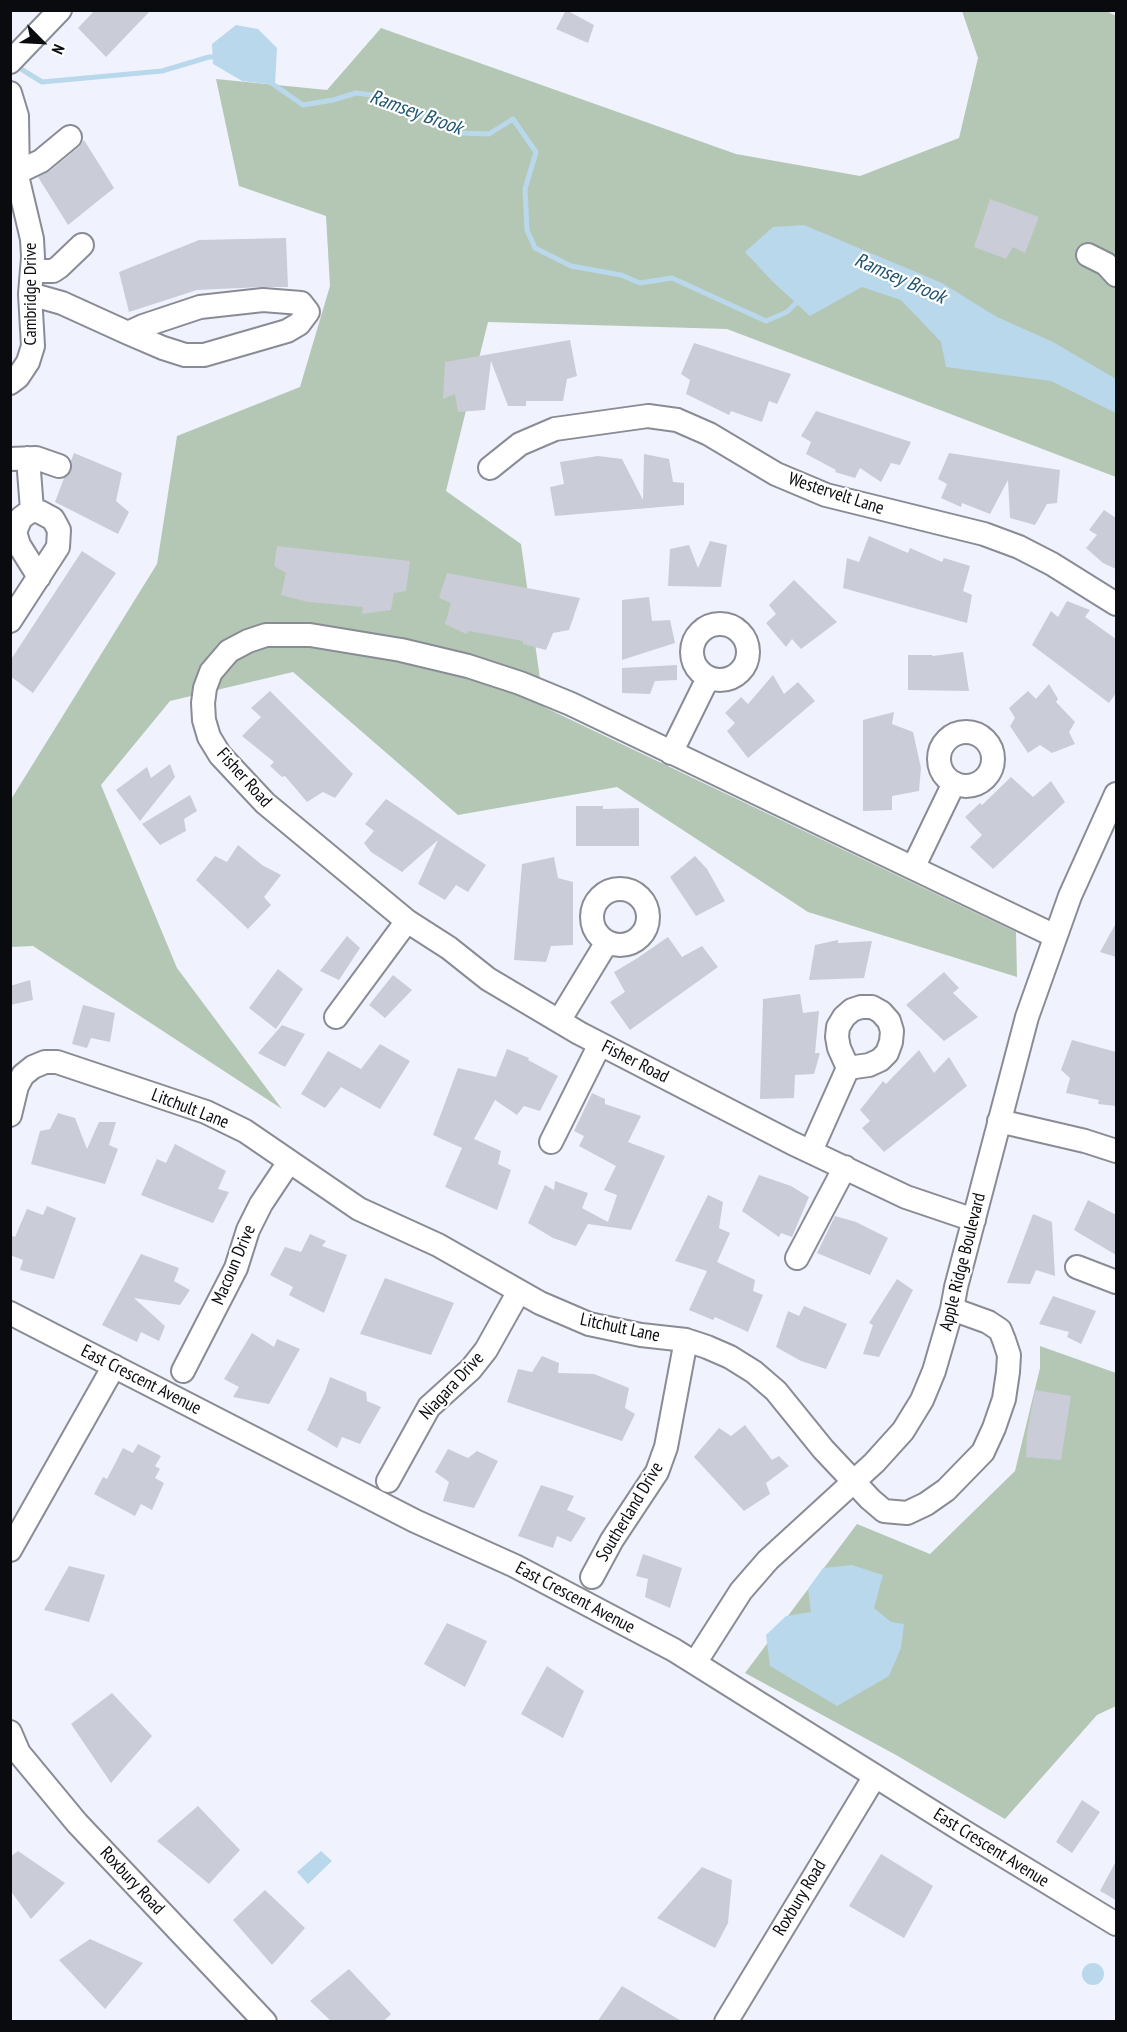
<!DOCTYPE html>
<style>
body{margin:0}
#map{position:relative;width:1127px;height:2032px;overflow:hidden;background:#f0f3fe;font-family:"PT Sans Narrow",sans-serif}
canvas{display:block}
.frame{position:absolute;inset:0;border:12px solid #0a0b0f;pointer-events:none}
.north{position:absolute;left:12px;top:12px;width:60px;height:60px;-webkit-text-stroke:4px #fff;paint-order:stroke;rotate:114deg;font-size:16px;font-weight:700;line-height:24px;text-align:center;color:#0a0b0f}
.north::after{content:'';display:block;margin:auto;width:21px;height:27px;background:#0a0b0f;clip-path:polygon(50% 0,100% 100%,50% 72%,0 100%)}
</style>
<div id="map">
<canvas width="1127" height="2032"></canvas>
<div class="frame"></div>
<div class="north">N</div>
</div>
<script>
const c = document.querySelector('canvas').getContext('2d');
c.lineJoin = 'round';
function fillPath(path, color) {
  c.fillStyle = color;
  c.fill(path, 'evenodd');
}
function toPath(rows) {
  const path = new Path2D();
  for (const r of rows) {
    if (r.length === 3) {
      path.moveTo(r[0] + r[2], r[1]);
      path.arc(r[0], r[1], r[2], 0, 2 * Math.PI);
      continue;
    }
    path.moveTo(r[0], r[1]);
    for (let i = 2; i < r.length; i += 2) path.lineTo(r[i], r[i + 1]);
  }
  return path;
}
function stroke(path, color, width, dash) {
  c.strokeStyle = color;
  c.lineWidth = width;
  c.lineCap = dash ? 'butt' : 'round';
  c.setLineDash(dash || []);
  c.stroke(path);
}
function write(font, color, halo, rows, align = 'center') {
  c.font = font + ' "PT Sans Narrow",sans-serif';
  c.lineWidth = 4.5;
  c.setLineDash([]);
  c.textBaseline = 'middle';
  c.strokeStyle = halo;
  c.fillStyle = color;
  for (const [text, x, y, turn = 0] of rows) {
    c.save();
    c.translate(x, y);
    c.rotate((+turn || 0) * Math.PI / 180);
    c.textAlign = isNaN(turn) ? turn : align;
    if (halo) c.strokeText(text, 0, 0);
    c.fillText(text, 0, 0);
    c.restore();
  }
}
fillPath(toPath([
 [1105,10,1116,16,1116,477,727,329,488,322,446,491,521,544,544,707,1016,932,1017,977,808,912,617,787,458,815,293,672,170,701,101,785,177,968,282,1109,33,946,11,947,10,801,157,564,177,436,300,387,330,286,326,216,239,186,216,79,327,90,381,28,736,154,860,176,959,138,978,58,962,11],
 [1040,1346,1116,1373,1116,1706,1097,1715,1005,1819,896,1755,745,1673,857,1524,930,1554,1015,1471,1040,1368]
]), '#b3c7b4');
fillPath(toPath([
 [236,25,258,29,277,48,275,85,242,81,213,64,212,44],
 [804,225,942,283,997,317,1053,342,1116,379,1116,413,1051,381,946,367,941,342,901,300,862,287,810,316,773,282,745,252,773,227],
 [852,1565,883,1575,874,1608,891,1622,904,1624,901,1648,889,1676,837,1706,770,1666,766,1635,786,1616,811,1612,808,1589,823,1568],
 [321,1851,332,1861,308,1884,297,1872],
 [1093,1974,11]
]), '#b9d8ec');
stroke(toPath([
 [17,64,21,69,42,82,162,71,209,57,218,57],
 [270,82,303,105,333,100,356,93,372,95,394,103,462,133,489,134,513,119,536,152,525,189,527,230,535,248,571,266,621,275,640,283,672,278,766,321,787,312,800,299]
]), '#b9d8ec', 5);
fillPath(toPath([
 [95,10,151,10,106,57,78,28],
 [566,10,594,25,588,43,556,29],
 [84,140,114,188,68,225,38,177,50,171,79,147],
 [990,199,1039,217,1025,253,1013,247,1006,259,974,247],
 [286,238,288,287,262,287,197,290,129,312,119,272,199,240],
 [570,340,577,376,567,379,563,401,526,401,526,406,508,406,491,361,485,410,458,412,455,394,443,399,445,362],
 [694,343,791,374,777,404,769,401,762,422,731,411,729,415,686,394,690,380,681,374],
 [816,411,911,442,900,465,891,463,881,482,860,468,855,478,835,472,836,470,806,454,811,442,801,436],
 [74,453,122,473,116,501,129,512,118,534,55,502,64,478,71,471,71,461],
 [949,453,1060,470,1057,503,1047,504,1035,525,1010,518,1008,480,990,514,962,503,961,507,941,498,947,484,938,479],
 [644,454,669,459,673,482,684,483,684,505,555,516,550,487,564,484,560,462,598,456,622,459,643,500],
 [1104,510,1116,518,1116,569,1103,563,1086,548,1097,535,1089,530],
 [869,536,908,553,910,548,942,562,944,558,970,566,963,591,972,595,967,623,843,588,847,558,859,562],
 [710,541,727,545,721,587,668,586,670,549,689,545,698,568],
 [277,546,410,561,406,591,394,593,391,610,362,614,363,607,308,602,281,595,286,573,274,566],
 [82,551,116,573,33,693,10,676,10,661],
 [447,573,580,598,569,630,553,633,546,650,523,644,523,641,469,631,466,634,445,624,451,603,439,598],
 [794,580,837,622,801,649,792,639,786,647,766,623,776,614,769,605],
 [649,597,652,621,670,620,675,643,622,660,622,600],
 [1067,601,1090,610,1085,617,1116,639,1116,693,1109,703,1032,645,1051,611,1058,617],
 [963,652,969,691,908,690,908,655,932,655,933,656],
 [677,665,677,680,655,681,650,694,622,693,622,668],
 [773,675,784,694,798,682,815,701,748,758,727,731,735,723,725,713,741,697,748,704],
 [1049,684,1058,699,1056,702,1075,722,1069,732,1075,744,1052,753,1040,745,1028,753,1010,726,1015,718,1009,708,1028,691,1036,699],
 [270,691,353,774,335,798,323,792,307,802,285,776,282,777,270,766,274,762,242,736,261,717,251,708],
 [894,712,892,724,913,732,921,768,919,791,892,796,892,810,863,811,863,720],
 [170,764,175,777,140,821,116,790,147,767,151,778],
 [1011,777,1033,797,1051,781,1065,802,993,869,970,847,982,835,965,817,980,803,982,805],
 [190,795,197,811,184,819,186,831,160,845,142,824],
 [386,799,486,865,468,892,456,885,445,900,418,884,438,840,402,872,371,852,364,843,374,831,365,824],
 [576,806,603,806,603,809,639,808,639,846,576,846],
 [238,845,262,865,281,875,264,897,271,905,248,929,196,880,215,856,227,862],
 [695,856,707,869,725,901,696,916,670,877],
 [554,857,558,878,573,882,573,945,551,946,546,962,514,960,522,864],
 [1116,923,1116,957,1100,952],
 [347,936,360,948,339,980,320,971],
 [668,937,682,957,702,946,718,967,630,1030,610,1002,625,992,614,972,636,959],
 [838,940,838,943,872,941,864,978,809,980,815,945],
 [278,969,303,989,276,1029,249,1008],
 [944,972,959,988,953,993,978,1017,944,1041,906,1005],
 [393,975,412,990,385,1018,369,1005],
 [30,980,33,1000,10,1005,10,986],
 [800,994,803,1013,819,1011,815,1053,820,1053,814,1074,795,1075,794,1098,760,1099,763,999],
 [83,1005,115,1013,110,1042,91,1038,87,1048,72,1044],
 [282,1025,305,1034,285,1067,258,1053],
 [1072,1040,1116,1052,1116,1106,1098,1104,1099,1100,1066,1093,1070,1078,1061,1070],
 [380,1044,410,1061,380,1109,341,1087,325,1108,301,1094,328,1051,361,1069],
 [507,1049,529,1058,528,1060,558,1076,540,1111,524,1106,517,1115,495,1100,474,1139,501,1151,498,1164,511,1170,497,1210,445,1187,462,1148,433,1135,458,1068,496,1077],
 [919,1050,934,1073,949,1057,967,1086,884,1152,862,1128,870,1121,860,1110,883,1081,886,1084],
 [592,1093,605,1099,605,1104,641,1116,628,1142,665,1156,631,1230,588,1224,576,1246,553,1238,528,1223,545,1185,554,1190,555,1181,588,1193,582,1208,608,1222,617,1195,604,1190,616,1166,579,1146,584,1136,574,1131],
 [58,1113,75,1118,87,1149,99,1122,116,1122,109,1145,118,1149,105,1184,31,1164,40,1131,50,1129],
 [175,1144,226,1171,218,1189,229,1192,213,1223,141,1195,157,1159,166,1163],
 [759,1175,791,1186,809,1197,792,1237,781,1233,779,1237,742,1211],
 [708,1195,723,1202,719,1228,730,1233,717,1262,755,1280,753,1291,763,1295,748,1332,715,1317,713,1320,689,1310,707,1271,675,1261],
 [1088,1200,1116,1215,1116,1255,1074,1230],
 [47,1206,76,1218,54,1279,20,1270,23,1260,10,1255,10,1235,15,1237,27,1209,43,1215],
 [1033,1214,1052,1222,1055,1276,1036,1270,1030,1284,1007,1283],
 [835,1216,856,1222,888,1238,870,1275,817,1253],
 [310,1234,326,1241,322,1246,347,1255,324,1313,289,1295,293,1287,270,1275,285,1247,301,1252],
 [141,1254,179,1268,174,1281,190,1290,180,1305,134,1298,165,1326,159,1341,141,1332,137,1342,102,1325],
 [385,1278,454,1303,431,1355,360,1334],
 [897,1279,913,1290,879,1357,863,1354,873,1325,869,1323],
 [1053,1296,1096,1311,1081,1344,1067,1337,1069,1332,1039,1324],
 [804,1306,847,1324,826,1369,801,1361,776,1347,788,1311,799,1316],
 [252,1333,274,1347,277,1339,300,1349,269,1404,233,1397,239,1387,224,1379],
 [542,1356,559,1363,558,1373,594,1374,629,1388,625,1408,635,1414,622,1441,507,1402,518,1369,532,1372],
 [330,1377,366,1392,367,1401,381,1407,360,1444,342,1437,337,1448,307,1430,325,1392],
 [1035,1390,1071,1396,1061,1460,1026,1457,1027,1433],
 [745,1425,772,1460,779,1456,789,1466,766,1483,770,1494,744,1511,694,1457,719,1428,731,1436],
 [138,1444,161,1456,155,1466,160,1469,155,1478,164,1483,152,1510,141,1504,135,1516,94,1494,103,1477,107,1479,123,1448,133,1453],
 [448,1449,468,1458,477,1451,498,1461,474,1508,443,1501,449,1482,435,1472],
 [541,1485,574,1496,567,1510,586,1518,571,1542,557,1536,553,1548,518,1536],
 [643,1554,682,1568,670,1608,645,1597,648,1579,636,1576],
 [69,1566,105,1575,89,1622,44,1610],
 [447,1623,487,1641,465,1687,424,1664],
 [547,1666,584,1691,563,1738,521,1714],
 [112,1693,152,1736,111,1783,71,1724],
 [1082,1800,1100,1812,1072,1853,1056,1842],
 [198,1806,240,1850,209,1884,157,1841],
 [18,1851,65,1883,31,1919,10,1890,10,1857],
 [881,1854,933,1886,904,1938,849,1906],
 [1116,1861,1116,1900,1100,1891],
 [702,1867,732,1880,728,1923,715,1948,657,1918],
 [265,1890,305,1928,272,1965,233,1920],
 [90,1939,143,1963,105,2009,59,1960],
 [349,1969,391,2014,383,2022,332,2022,310,2001],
 [622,1986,683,2022,597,2022]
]), '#caccd7');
const minor = toPath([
 [10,62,60,10],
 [10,93,17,116,18,180,32,239,33,257,30,294,33,346,28,362,18,377,10,383],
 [18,172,41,161,70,137],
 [1088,255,1106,264,1116,275],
 [32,271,53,271,59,267,82,245],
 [30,294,62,303,128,333,163,348,185,355,204,355,287,331,299,324,308,312,301,303,263,300,200,307,143,326,128,333],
 [28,458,32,510],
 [10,459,36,458,59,466],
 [490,468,520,444,555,429,648,416,677,420,709,434,776,474,826,495,984,534,1019,547,1052,564,1116,604],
 [10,621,58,547,59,530,53,519,40,512,32,510,21,518,15,532,19,545,39,577],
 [720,652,28],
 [966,759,27],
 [671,753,708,678],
 [913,868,954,783],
 [620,917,28],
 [861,1007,872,1007,881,1012,889,1021,892,1031,891,1042,887,1053,880,1060,869,1065,848,1068,839,1048,837,1037,838,1027,844,1017,852,1010,861,1007],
 [336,1017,407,921],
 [559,1021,607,942],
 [10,1115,17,1086,23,1075,33,1067,45,1062,57,1062,206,1112,245,1131,359,1209,438,1245,540,1303,589,1324,641,1335,686,1340,707,1347,730,1357,754,1372,776,1391,823,1449,870,1499,884,1511,907,1513,926,1504,946,1490,983,1452,994,1428,1004,1399,1008,1372,1009,1355,1004,1340,1000,1330,988,1322,952,1309],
 [999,1121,1085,1141,1116,1151],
 [551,1142,600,1044],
 [811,1151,848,1068],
 [974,1220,906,1197,792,1143,579,1033,488,979,449,948,407,921,265,803,220,755,209,737,204,720,203,703,205,688,211,672,229,651,248,641,266,635,310,635,401,650,468,666,520,683,571,704,1055,936],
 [797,1258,845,1167],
 [1077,1267,1116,1282],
 [10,1313,415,1521,515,1566,674,1650,963,1831,1116,1924],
 [183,1371,236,1268,248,1230,261,1204,289,1162],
 [388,1481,429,1407,471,1369,486,1350,518,1293],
 [10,1550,114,1366],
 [592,1577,612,1540,657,1472,666,1447,686,1340],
 [695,1663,741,1591,768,1560,874,1463,903,1431,922,1400,934,1371,952,1309,956,1287,1027,1017,1070,896,1116,794],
 [10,1732,19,1753,77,1823,265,2022],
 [726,2022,875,1776]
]);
stroke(minor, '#898c95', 26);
stroke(minor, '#fff', 22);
write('18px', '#0a0b0f', '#fff', [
 ["Cambridge Drive",31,294,-90],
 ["Westervelt Lane",836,494,18],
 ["Fisher Road",244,778,48],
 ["Fisher Road",635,1062,27],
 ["Litchult Lane",190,1109,21],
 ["Apple Ridge Boulevard",963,1262,-76],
 ["Macoun Drive",234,1265,-67],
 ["Litchult Lane",620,1328,12],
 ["East Crescent Avenue",141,1380,27],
 ["Niagara Drive",452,1386,-47],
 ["Southerland Drive",630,1512,-59],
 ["East Crescent Avenue",575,1598,28],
 ["East Crescent Avenue",991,1848,32],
 ["Roxbury Road",132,1881,47],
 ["Roxbury Road",800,1898,-59]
]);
write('italic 20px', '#205672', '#fff', [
 ["Ramsey Brook",416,113,20],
 ["Ramsey Brook",900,279,24]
]);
</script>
